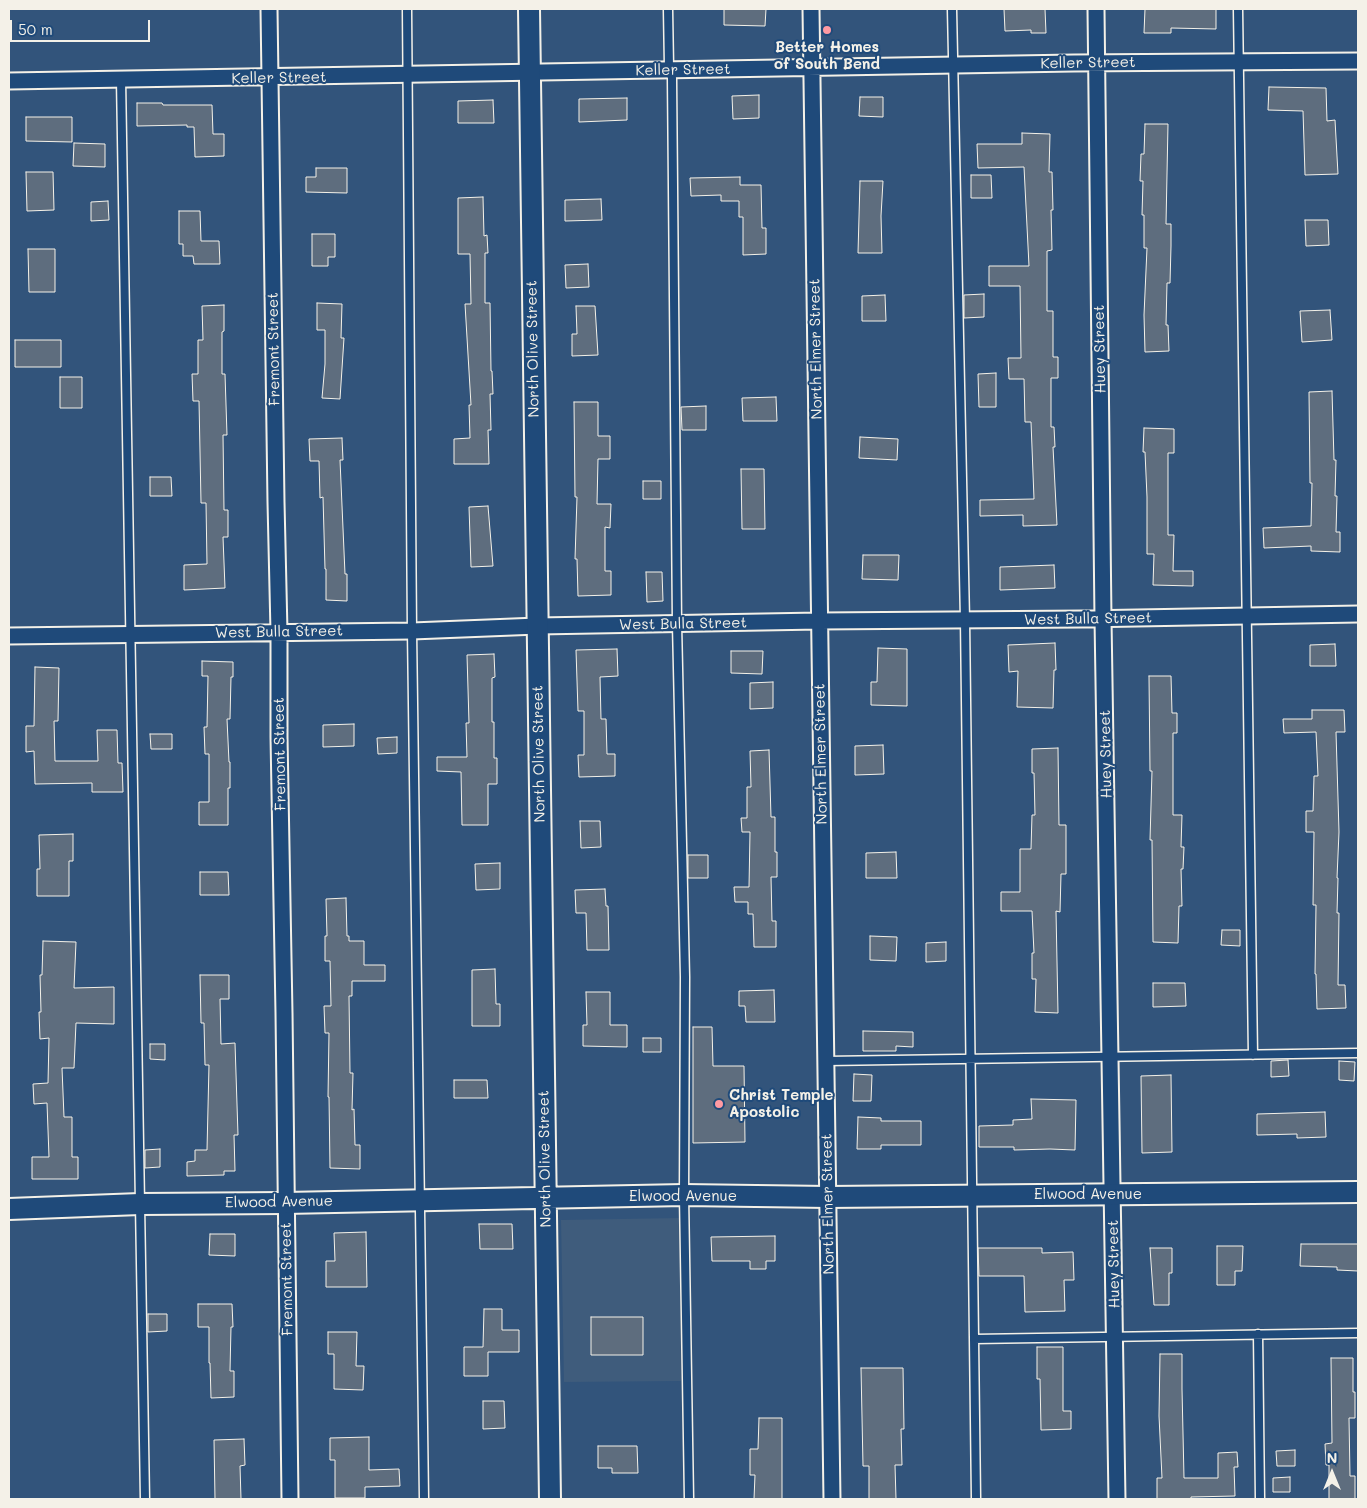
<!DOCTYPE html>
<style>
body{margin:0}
#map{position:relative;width:1367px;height:1508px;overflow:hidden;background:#32547b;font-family:Mali,sans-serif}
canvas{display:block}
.frame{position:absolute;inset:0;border:10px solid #f4f1e8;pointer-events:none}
.north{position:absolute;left:1307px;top:1448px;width:50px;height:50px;-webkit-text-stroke:4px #1f4a7a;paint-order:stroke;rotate:0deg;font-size:14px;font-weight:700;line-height:20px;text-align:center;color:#f4f1e8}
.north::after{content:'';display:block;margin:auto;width:18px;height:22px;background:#f4f1e8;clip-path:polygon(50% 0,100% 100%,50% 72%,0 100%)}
.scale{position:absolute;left:10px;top:20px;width:140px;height:22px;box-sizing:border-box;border:2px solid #f4f1e8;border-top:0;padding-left:6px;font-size:15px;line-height:18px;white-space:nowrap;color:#f4f1e8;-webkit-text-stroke:4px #1f4a7a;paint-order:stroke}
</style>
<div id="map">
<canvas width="1367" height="1508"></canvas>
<div class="frame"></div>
<div class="north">N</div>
<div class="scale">50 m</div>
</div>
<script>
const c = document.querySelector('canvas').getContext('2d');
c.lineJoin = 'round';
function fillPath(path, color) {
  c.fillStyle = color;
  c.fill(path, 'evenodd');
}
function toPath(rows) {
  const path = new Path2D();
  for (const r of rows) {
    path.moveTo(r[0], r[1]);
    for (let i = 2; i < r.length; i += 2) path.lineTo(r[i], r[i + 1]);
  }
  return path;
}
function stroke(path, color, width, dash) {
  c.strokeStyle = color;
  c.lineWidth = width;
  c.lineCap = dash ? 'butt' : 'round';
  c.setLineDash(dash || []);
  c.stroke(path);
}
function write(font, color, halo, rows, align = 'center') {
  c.font = font + ' Mali,sans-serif';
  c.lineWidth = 4;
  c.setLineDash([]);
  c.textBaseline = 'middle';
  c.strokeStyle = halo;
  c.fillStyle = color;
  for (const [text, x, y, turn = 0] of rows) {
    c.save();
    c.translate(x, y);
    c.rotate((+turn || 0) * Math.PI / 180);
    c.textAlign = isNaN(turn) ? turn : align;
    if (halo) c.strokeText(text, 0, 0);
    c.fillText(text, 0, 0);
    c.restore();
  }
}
fillPath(toPath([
 [680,1218,681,1381,564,1382,561,1220]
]), '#3f5c7c');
const building = toPath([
 [724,9,766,9,765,26,724,25,724,9],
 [1004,9,1045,9,1046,33,1031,33,1031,30,1005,31,1004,9],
 [1145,9,1216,9,1216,29,1171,28,1171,33,1144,33,1145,9],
 [1269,87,1326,88,1327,121,1335,120,1338,174,1305,175,1303,111,1268,110,1269,87],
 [759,95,759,118,733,119,732,96,759,95],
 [860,97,883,97,883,117,859,116,860,97],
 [627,98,627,120,579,122,579,99,627,98],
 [493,100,494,123,458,123,458,101,493,100],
 [137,103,162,103,163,105,212,105,213,134,224,134,224,156,195,157,194,127,187,127,187,125,137,126,137,103],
 [26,117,72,117,72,142,26,141,26,117],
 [1145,124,1168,124,1166,224,1171,224,1171,246,1170,283,1167,283,1166,325,1168,325,1169,351,1145,352,1144,315,1147,248,1144,248,1144,215,1142,215,1143,181,1140,181,1141,154,1144,154,1145,124],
 [1022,133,1050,134,1049,172,1052,172,1053,210,1051,210,1052,250,1047,251,1047,311,1053,311,1053,357,1058,357,1058,378,1051,378,1051,427,1054,427,1055,447,1053,447,1057,525,1023,526,1023,515,980,516,980,500,1034,499,1031,422,1025,422,1024,379,1009,379,1008,358,1021,358,1020,286,989,286,989,266,1029,266,1024,167,978,168,977,144,1022,144,1022,133],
 [74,143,105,144,105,167,73,166,74,143],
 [316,168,347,168,347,193,306,192,306,177,316,177,316,168],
 [26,172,53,172,54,210,27,211,26,172],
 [971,175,991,175,992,198,971,198,971,175],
 [740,177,740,185,761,185,762,228,766,228,766,254,743,255,743,217,739,217,739,201,721,201,721,195,691,196,690,178,740,177],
 [860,181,883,181,881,216,882,253,858,253,860,181],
 [483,197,484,236,487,235,488,253,485,253,485,303,490,303,491,371,492,371,493,394,490,394,491,430,488,430,489,464,454,464,454,439,470,438,469,405,471,405,465,304,471,304,470,254,458,254,458,198,483,197],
 [601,199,602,220,565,221,565,200,601,199],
 [108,201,109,220,91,221,91,202,108,201],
 [179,211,200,211,201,241,219,241,220,264,194,264,193,256,183,256,183,244,179,244,179,211],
 [1305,220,1328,220,1329,245,1306,246,1305,220],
 [312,234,335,234,335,257,328,257,328,266,312,266,312,234],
 [28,249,55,249,55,292,29,292,28,249],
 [588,264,589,287,566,288,565,265,588,264],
 [984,294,984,317,964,318,964,295,984,294],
 [885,295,886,321,862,321,862,296,885,295],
 [317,303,342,304,341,338,344,338,340,399,322,398,325,364,325,330,317,330,317,303],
 [224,305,224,331,222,332,222,374,225,374,227,435,223,435,224,510,228,510,228,537,223,537,225,588,184,590,184,565,207,564,206,503,201,503,199,401,193,401,192,374,198,374,198,340,203,340,202,306,224,305],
 [576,306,595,306,598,355,572,356,572,334,577,334,576,306],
 [1330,310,1332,340,1302,342,1300,311,1330,310],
 [15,340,61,340,61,367,15,367,15,340],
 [996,373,996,407,979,407,978,374,996,373],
 [60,377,82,377,82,408,60,408,60,377],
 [1332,391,1334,460,1336,460,1335,496,1337,496,1336,532,1340,532,1340,552,1311,551,1311,546,1264,548,1263,528,1311,526,1312,483,1310,483,1309,392,1332,391],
 [776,397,777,421,743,421,742,398,776,397],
 [574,402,598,402,598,436,610,436,610,459,598,459,597,504,611,504,610,528,605,527,605,571,611,571,611,595,578,596,577,559,575,559,577,497,575,497,574,402],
 [706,406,706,430,682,430,681,407,706,406],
 [1144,428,1174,429,1174,453,1168,453,1168,535,1174,535,1173,571,1193,571,1193,586,1153,585,1154,554,1147,554,1147,497,1145,452,1143,452,1144,428],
 [860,437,898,439,897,460,859,458,860,437],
 [342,438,343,460,340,460,345,574,347,574,347,601,326,600,326,569,325,569,323,497,320,498,319,461,310,461,309,439,342,438],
 [741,469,764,469,765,529,742,529,741,469],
 [150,477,171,477,172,496,150,496,150,477],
 [643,481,661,481,661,499,643,499,643,481],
 [488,506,493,566,471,567,469,507,488,506],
 [863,555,899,555,898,580,862,579,863,555],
 [1054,565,1055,588,1000,590,1000,567,1054,565],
 [646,572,662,572,663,601,647,602,646,572],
 [1055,643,1056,670,1054,670,1053,708,1017,707,1018,671,1009,672,1008,645,1055,643],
 [1335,644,1336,666,1310,666,1310,645,1335,644],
 [878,648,907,649,907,706,871,705,871,682,877,682,878,648],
 [617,649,618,676,600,677,601,719,606,719,607,754,615,754,615,776,579,777,578,755,584,755,584,711,578,711,576,650,617,649],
 [731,651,763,651,762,674,731,673,731,651],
 [494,654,495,677,492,678,492,722,494,722,494,758,497,758,497,784,488,784,488,825,462,825,461,772,437,771,437,757,467,757,466,723,469,723,467,655,494,654],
 [202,661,233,662,233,677,231,677,230,719,227,719,229,762,230,762,230,788,228,788,228,825,199,825,199,802,209,802,209,754,205,754,204,727,207,727,208,676,202,676,202,661],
 [35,667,59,668,58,721,54,721,55,761,98,761,97,730,117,730,118,763,122,763,123,792,92,792,92,783,35,784,34,751,26,752,26,726,34,726,35,667],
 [1149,676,1171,676,1172,713,1177,713,1177,733,1173,733,1173,815,1182,815,1181,847,1184,847,1183,869,1181,869,1182,906,1179,906,1178,943,1153,942,1152,840,1150,840,1152,771,1150,771,1149,676],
 [773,682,773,708,750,709,750,683,773,682],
 [1312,710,1344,710,1345,732,1336,732,1339,832,1337,878,1338,878,1337,913,1339,913,1338,985,1345,985,1346,1008,1317,1009,1316,974,1315,974,1316,905,1313,905,1314,832,1306,832,1306,811,1313,811,1314,776,1318,776,1316,732,1284,733,1283,719,1312,719,1312,710],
 [354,724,354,746,323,747,323,725,354,724],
 [150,734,172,734,172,749,151,749,150,734],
 [397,737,397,753,378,754,377,738,397,737],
 [883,745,884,774,855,775,855,746,883,745],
 [1058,748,1059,825,1066,825,1066,874,1061,874,1060,912,1056,911,1058,1013,1035,1012,1036,979,1032,979,1032,953,1034,953,1032,911,1001,911,1001,892,1020,892,1020,849,1031,849,1032,815,1035,815,1034,773,1032,773,1032,749,1058,748],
 [769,750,771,817,775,817,775,852,777,852,777,877,771,877,772,921,776,921,776,947,754,947,753,914,748,914,748,902,735,902,734,887,749,887,750,832,742,832,741,818,747,818,747,787,751,787,750,751,769,750],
 [580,821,600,821,601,847,581,848,580,821],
 [73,834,73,861,69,861,69,896,37,896,37,869,40,869,39,835,73,834],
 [896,852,897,878,866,878,866,853,896,852],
 [688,855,708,855,708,878,688,878,688,855],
 [500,863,500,889,476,890,475,864,500,863],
 [200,872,228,872,229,895,200,895,200,872],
 [605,889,606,906,608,906,609,950,587,950,586,913,576,913,575,890,605,889],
 [346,898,347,936,349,936,349,941,364,941,364,965,385,965,385,981,352,981,352,996,349,996,350,1073,353,1073,352,1110,354,1109,355,1145,360,1145,360,1169,330,1168,329,1097,328,1097,329,1033,325,1033,324,1006,331,1006,330,961,325,961,325,936,327,936,326,899,346,898],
 [1222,930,1240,930,1240,946,1221,945,1222,930],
 [870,936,897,937,896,961,870,960,870,936],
 [43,941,76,942,74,988,114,987,114,1024,76,1023,74,1068,62,1068,64,1117,72,1117,72,1157,78,1157,78,1179,32,1179,32,1157,49,1157,47,1103,34,1104,33,1084,48,1083,49,1038,40,1039,39,1012,41,1012,40,975,42,975,43,941],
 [946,942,946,961,926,962,926,943,946,942],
 [495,969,496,1004,500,1004,500,1026,472,1026,472,970,495,969],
 [200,975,229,975,229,999,220,999,221,1044,235,1043,238,1135,234,1135,235,1171,224,1171,224,1175,187,1176,187,1162,195,1161,195,1150,207,1150,209,1065,205,1065,204,1023,201,1023,200,975],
 [1153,983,1185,983,1186,1006,1153,1007,1153,983],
 [774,990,775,1022,746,1022,745,1006,739,1006,739,991,774,990],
 [586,992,610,992,610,1025,627,1025,627,1047,583,1046,583,1025,587,1025,586,992],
 [693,1027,712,1027,713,1066,744,1066,745,1142,693,1143,693,1027],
 [863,1031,913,1032,913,1047,896,1046,896,1051,863,1051,863,1031],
 [643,1038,661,1038,661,1052,643,1052,643,1038],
 [150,1044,165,1044,165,1060,150,1059,150,1044],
 [1288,1060,1289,1076,1271,1077,1271,1061,1288,1060],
 [1339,1061,1355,1062,1354,1081,1339,1080,1339,1061],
 [854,1074,872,1075,871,1101,853,1101,854,1074],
 [1171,1075,1172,1152,1142,1153,1141,1076,1171,1075],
 [454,1080,487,1080,488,1098,454,1098,454,1080],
 [1031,1099,1076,1100,1075,1150,1050,1149,1014,1150,1014,1147,979,1147,979,1126,1013,1125,1013,1120,1032,1119,1031,1099],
 [1325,1112,1326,1137,1297,1138,1297,1134,1257,1135,1257,1114,1325,1112],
 [858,1117,881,1118,881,1121,921,1121,921,1145,881,1145,881,1149,857,1149,858,1117],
 [160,1149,160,1167,145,1168,145,1150,160,1149],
 [479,1224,512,1224,513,1249,480,1249,479,1224],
 [366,1232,367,1287,326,1287,326,1261,335,1261,334,1233,366,1232],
 [210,1234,235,1234,235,1256,209,1255,210,1234],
 [775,1236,775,1261,766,1261,766,1269,750,1269,750,1261,712,1261,711,1237,775,1236],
 [1301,1244,1358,1244,1358,1271,1337,1270,1337,1267,1300,1266,1301,1244],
 [1217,1246,1243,1246,1242,1271,1235,1271,1235,1285,1217,1285,1217,1246],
 [978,1248,1042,1248,1042,1253,1073,1252,1074,1280,1064,1280,1065,1311,1025,1312,1024,1276,979,1276,978,1248],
 [1150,1248,1172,1248,1172,1273,1169,1273,1169,1305,1154,1305,1150,1248],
 [198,1304,232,1304,233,1327,231,1327,230,1371,234,1371,234,1397,211,1398,210,1363,209,1363,209,1327,198,1327,198,1304],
 [484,1309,502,1309,502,1330,519,1330,519,1352,488,1352,488,1376,464,1376,464,1347,483,1347,484,1309],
 [148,1314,167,1314,167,1331,148,1332,148,1314],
 [591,1317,643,1317,643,1355,591,1355,591,1317],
 [328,1332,357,1332,356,1366,364,1366,363,1390,334,1389,334,1354,328,1354,328,1332],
 [1037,1347,1063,1347,1063,1411,1071,1411,1071,1429,1041,1430,1040,1379,1037,1379,1037,1347],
 [1160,1354,1182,1354,1182,1389,1184,1478,1218,1478,1218,1453,1237,1452,1238,1467,1234,1467,1235,1496,1191,1497,1191,1499,1157,1499,1157,1478,1162,1478,1159,1416,1160,1354],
 [1331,1358,1353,1358,1353,1392,1355,1392,1355,1418,1349,1418,1350,1476,1355,1476,1355,1499,1329,1499,1329,1465,1326,1465,1325,1444,1332,1443,1331,1358],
 [861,1368,903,1368,904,1429,901,1429,902,1465,895,1465,896,1499,869,1499,869,1466,863,1466,861,1368],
 [483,1401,504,1401,505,1428,483,1429,483,1401],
 [759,1418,782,1418,782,1499,754,1499,755,1475,750,1475,750,1449,758,1449,759,1418],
 [369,1437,369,1470,399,1469,400,1486,365,1487,365,1498,335,1498,335,1460,330,1460,330,1438,369,1437],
 [244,1439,245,1465,240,1466,241,1499,215,1499,214,1440,244,1439],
 [598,1446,637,1446,638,1473,612,1473,612,1468,598,1468,598,1446],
 [1295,1450,1295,1466,1277,1466,1276,1451,1295,1450],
 [1290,1477,1290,1492,1273,1492,1273,1478,1290,1477]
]);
fillPath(building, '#5e6d7e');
stroke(building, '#f4f1e8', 1);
const service = toPath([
 [407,9,412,631,424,1499],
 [668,9,669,67,672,78,677,624,685,977,684,1195,689,1499],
 [952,9,965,620,976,1499],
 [1238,9,1253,1055],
 [121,79,145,1499],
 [826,1061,1358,1053],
 [1258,1334,1260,1499],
 [974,1339,1358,1333]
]);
const minor = toPath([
 [269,9,276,502,279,632,279,737,284,1013,290,1499],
 [811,9,832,1499],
 [1096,9,1103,619,1117,1499],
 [9,81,1074,63,1358,61],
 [9,636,412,631,538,626,819,621,1082,619,1358,614]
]);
const tertiary = toPath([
 [529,9,550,1499],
 [9,1209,140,1204,285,1203,684,1195,828,1197,1358,1192]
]);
stroke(service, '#f4f1e8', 11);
stroke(minor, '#f4f1e8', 19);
stroke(tertiary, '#f4f1e8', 24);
stroke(service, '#1f4a7a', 8);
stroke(minor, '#1f4a7a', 15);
stroke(tertiary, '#1f4a7a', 20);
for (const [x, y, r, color] of [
 [827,30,5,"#ff9aa2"],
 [719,1104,5,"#ff9aa2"]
]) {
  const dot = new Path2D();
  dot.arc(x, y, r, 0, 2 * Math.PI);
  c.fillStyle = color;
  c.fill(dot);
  stroke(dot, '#1f4a7a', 2);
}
write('bold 15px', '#f4f1e8', '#1f4a7a', [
 ["Better Homes",827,47],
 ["of South Bend",827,64],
 ["Christ Temple",729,1095,"left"],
 ["Apostolic",729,1112,"left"]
]);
write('15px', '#f4f1e8', '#1f4a7a', [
 ["Keller Street",1088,63,-1],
 ["Keller Street",683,70,-1],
 ["Keller Street",279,78,-1],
 ["Fremont Street",274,349,-91],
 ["North Olive Street",533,349,-91],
 ["North Elmer Street",816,349,-91],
 ["Huey Street",1100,349,-91],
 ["West Bulla Street",1088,619,-1],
 ["West Bulla Street",683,624,-1],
 ["West Bulla Street",279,632,-1],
 ["Fremont Street",280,754,-91],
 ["North Olive Street",539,754,-91],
 ["North Elmer Street",821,754,-91],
 ["Huey Street",1106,754,-91],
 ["North Olive Street",545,1159,-91],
 ["Elwood Avenue",1088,1194],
 ["Elwood Avenue",683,1196],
 ["Elwood Avenue",279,1202,-1],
 ["North Elmer Street",828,1204,-91],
 ["Huey Street",1114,1264,-91],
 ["Fremont Street",287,1279,-91]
]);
</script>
